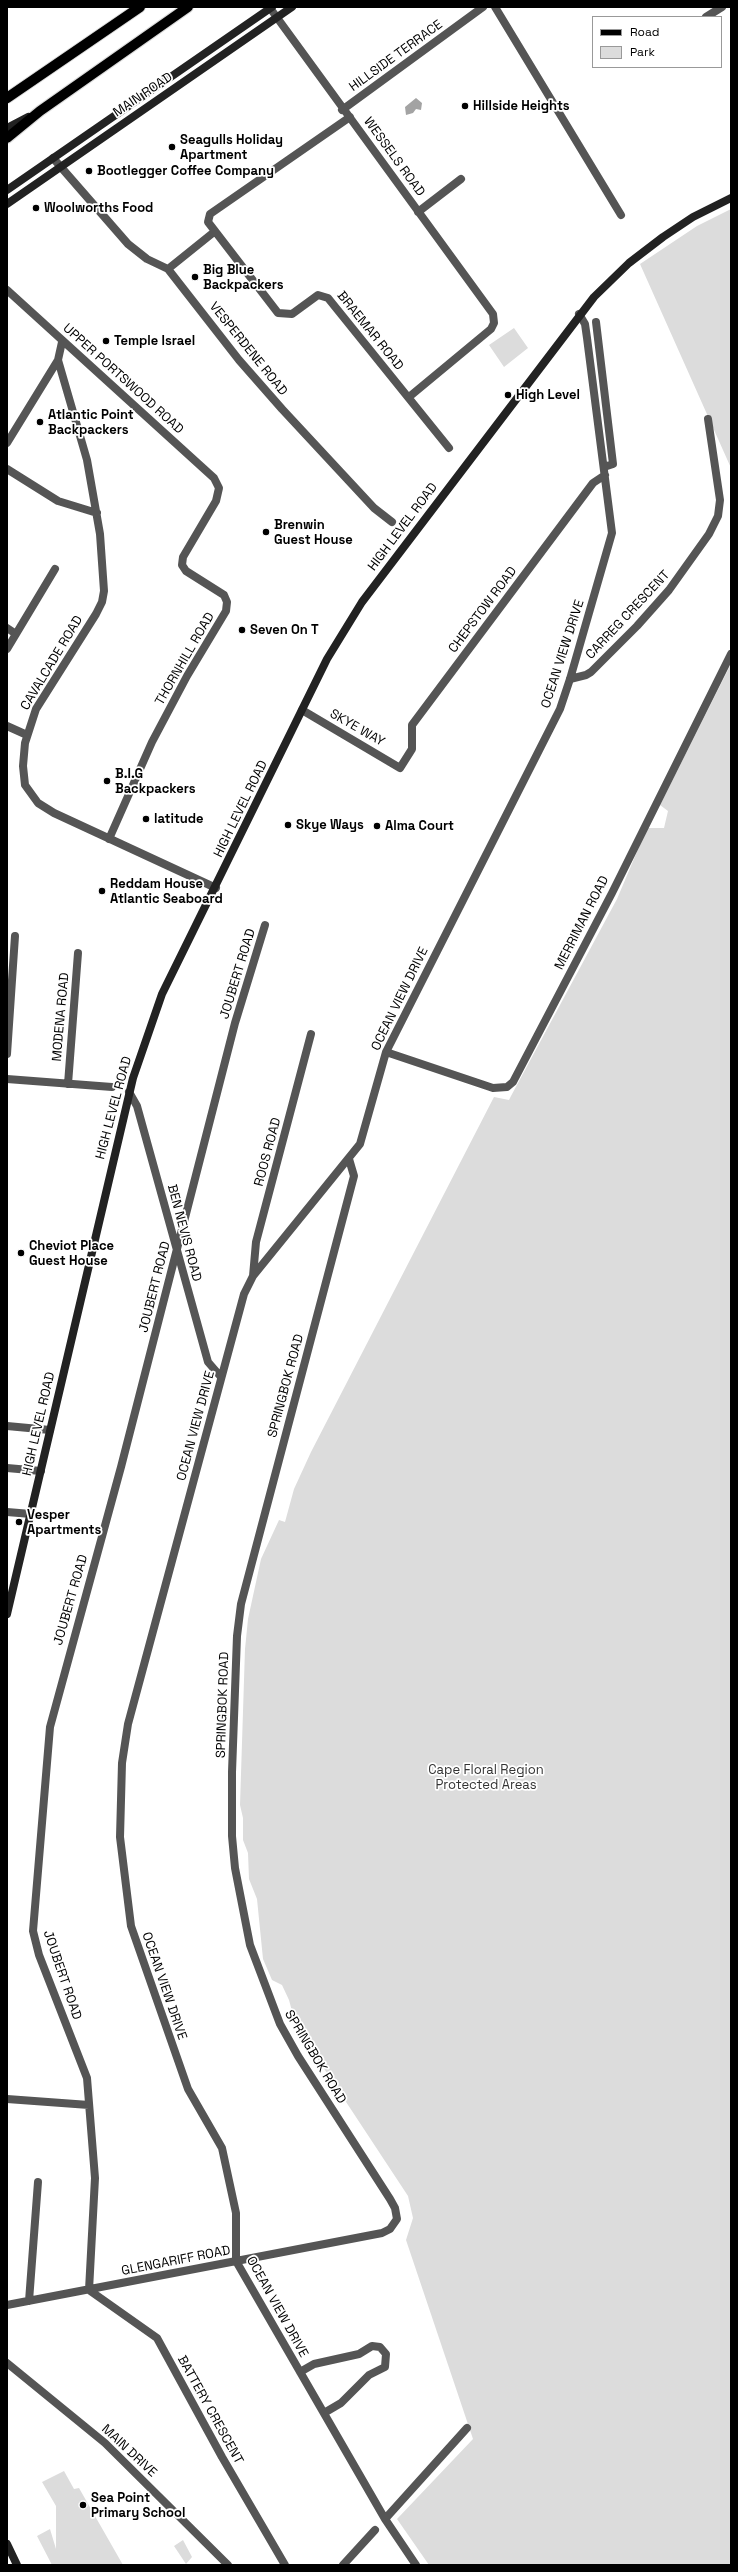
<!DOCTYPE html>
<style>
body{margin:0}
#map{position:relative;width:738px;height:2572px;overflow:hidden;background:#fff;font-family:"Space Grotesk",sans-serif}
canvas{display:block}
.frame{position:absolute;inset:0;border:8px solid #000;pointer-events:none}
.legend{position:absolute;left:592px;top:16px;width:130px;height:52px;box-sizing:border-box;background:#fff;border:1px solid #999;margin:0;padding:5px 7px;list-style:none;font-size:12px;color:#000}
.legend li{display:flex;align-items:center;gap:8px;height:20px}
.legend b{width:20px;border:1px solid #999}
</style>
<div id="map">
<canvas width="738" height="2572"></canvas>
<div class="frame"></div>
<ul class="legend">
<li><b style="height:5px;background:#000"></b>Road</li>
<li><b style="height:11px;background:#dcdcdc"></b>Park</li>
</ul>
</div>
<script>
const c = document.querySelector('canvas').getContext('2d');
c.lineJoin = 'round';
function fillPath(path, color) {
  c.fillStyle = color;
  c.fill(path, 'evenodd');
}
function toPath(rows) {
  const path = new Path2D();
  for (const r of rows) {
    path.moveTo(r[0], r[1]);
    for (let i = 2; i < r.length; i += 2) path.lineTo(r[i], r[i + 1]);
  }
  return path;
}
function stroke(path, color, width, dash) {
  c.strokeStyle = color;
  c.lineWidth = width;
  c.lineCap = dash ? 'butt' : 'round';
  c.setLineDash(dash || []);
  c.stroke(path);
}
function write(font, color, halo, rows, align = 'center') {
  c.font = font + ' "Space Grotesk",sans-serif';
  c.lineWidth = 3.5;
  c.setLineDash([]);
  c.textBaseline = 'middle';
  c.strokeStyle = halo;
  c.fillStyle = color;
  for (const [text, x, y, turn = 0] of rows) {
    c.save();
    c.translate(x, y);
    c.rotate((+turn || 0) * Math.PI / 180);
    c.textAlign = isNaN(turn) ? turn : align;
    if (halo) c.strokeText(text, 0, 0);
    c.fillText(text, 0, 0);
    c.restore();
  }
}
fillPath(toPath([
 [731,209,731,468,640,264,697,226],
 [514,328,528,348,504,367,489,345],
 [731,664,731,2565,429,2565,397,2519,473,2439,406,2240,413,2218,408,2196,296,2026,289,2000,282,1985,272,1980,263,1959,257,1899,249,1879,248,1853,243,1840,243,1818,240,1805,245,1649,248,1619,261,1559,279,1520,285,1522,294,1489,311,1452,494,1097,509,1100,511,1096,617,899,647,828,664,828,668,811,660,805],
 [64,2471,74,2489,79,2488,123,2565,52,2565,37,2536,50,2529,56,2549,56,2506,42,2482],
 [183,2540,192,2557,186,2564,174,2546]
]), '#dcdcdc');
fillPath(toPath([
 [416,98,422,103,421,110,416,109,413,113,406,115,405,107]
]), '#a3a3a3');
const primary = toPath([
 [7,98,140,7],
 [7,138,40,111,188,7]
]);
stroke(primary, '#dbdbdb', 12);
stroke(toPath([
 [495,7,621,215],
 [270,8,493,314,494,323,491,329,409,397],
 [706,17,722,7],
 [342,110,483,7],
 [350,117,210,214,208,222,278,313,292,314,318,295,328,298,449,448],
 [53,158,128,244,147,259,168,269,239,360,282,409,374,508,392,522],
 [418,212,461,179],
 [168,269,214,232],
 [7,290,214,478,219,488,216,501,183,557,182,565,186,571,224,595,227,602,226,611,187,676,152,742,109,839],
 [596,322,613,464,604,467],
 [62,342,58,360,87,460,100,534,104,591,102,602,96,614,36,709,25,743,23,766,25,785,38,803,54,813,216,888],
 [7,443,58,360],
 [7,469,58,501,97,513],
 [7,628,16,634],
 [7,649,55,569],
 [570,679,586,675,591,672,637,626,669,590,709,534,718,516,720,500,708,419],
 [302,710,400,768,412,749,412,725,593,483,605,475],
 [7,726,27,735],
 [265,925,235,1023,121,1467,50,1727,33,1931,39,1955,87,2078,95,2178,89,2290,157,2338,222,2457,285,2565],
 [386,1052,493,1088,507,1087,513,1082,612,893,731,654],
 [7,1054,15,936],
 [7,1079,112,1087],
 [68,1084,78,953],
 [129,1092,137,1106,208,1362,221,1377],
 [253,1276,256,1242,311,1034],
 [7,1426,50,1430],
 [7,1468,41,1471],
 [7,1512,31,1514],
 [7,2099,89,2105],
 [29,2301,38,2182],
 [7,2305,382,2233,390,2229,397,2219,395,2208,390,2199,298,2056,280,2024,250,1945,235,1868,232,1836,232,1772,237,1636,241,1604,354,1176,349,1159],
 [7,2363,105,2443,228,2565],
 [300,2372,314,2364,359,2354,372,2346,380,2347,386,2354,385,2367,369,2375,341,2403,324,2413],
 [385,2519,467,2428],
 [343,2565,375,2530],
 [416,2565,385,2519,236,2261,236,2213,222,2148,188,2089,131,1926,120,1837,122,1763,128,1724,244,1294,253,1276,360,1144,386,1052,560,709,570,679,612,533,587,338,585,324,579,314]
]), '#555', 8);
stroke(toPath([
 [7,128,28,117],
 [7,190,272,7],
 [7,204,292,7],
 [7,1614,133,1078,162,994,327,659,362,602,594,297,629,263,663,237,693,217,731,198],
 [7,2544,17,2565]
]), '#222', 8);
stroke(primary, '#000', 10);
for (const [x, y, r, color] of [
 [465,106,4,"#000"],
 [172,147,4,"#000"],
 [89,171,4,"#000"],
 [36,208,4,"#000"],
 [195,277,4,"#000"],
 [106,341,4,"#000"],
 [508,395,4,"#000"],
 [40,422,4,"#000"],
 [266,532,4,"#000"],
 [242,630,4,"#000"],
 [107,781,4,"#000"],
 [146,819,4,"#000"],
 [288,825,4,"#000"],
 [377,826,4,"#000"],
 [102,891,4,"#000"],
 [21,1253,4,"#000"],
 [19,1522,4,"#000"],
 [83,2505,4,"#000"]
]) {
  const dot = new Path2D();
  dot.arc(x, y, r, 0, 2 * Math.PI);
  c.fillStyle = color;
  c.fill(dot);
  stroke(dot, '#fff', 1.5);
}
write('13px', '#000', '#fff', [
 ["HILLSIDE TERRACE",396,56,-36],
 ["MAIN ROAD",143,95,-34],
 ["WESSELS ROAD",394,157,54],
 ["BRAEMAR ROAD",370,331,51],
 ["VESPERDENE ROAD",248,349,51],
 ["UPPER PORTSWOOD ROAD",123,379,42],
 ["HIGH LEVEL ROAD",403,527,-53],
 ["CHEPSTOW ROAD",483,610,-53],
 ["CARREG CRESCENT",628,615,-47],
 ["OCEAN VIEW DRIVE",563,654,-72],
 ["THORNHILL ROAD",185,659,-60],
 ["CAVALCADE ROAD",52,663,-59],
 ["SKYE WAY",357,728,30],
 ["HIGH LEVEL ROAD",241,809,-64],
 ["MERRIMAN ROAD",582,923,-63],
 ["JOUBERT ROAD",238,974,-73],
 ["OCEAN VIEW DRIVE",400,999,-64],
 ["MODENA ROAD",61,1017,-85],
 ["HIGH LEVEL ROAD",114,1108,-75],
 ["ROOS ROAD",268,1152,-75],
 ["BEN NEVIS ROAD",184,1233,75],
 ["JOUBERT ROAD",155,1287,-76],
 ["SPRINGBOK ROAD",286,1386,-75],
 ["HIGH LEVEL ROAD",39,1424,-77],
 ["OCEAN VIEW DRIVE",196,1426,-75],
 ["JOUBERT ROAD",71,1600,-74],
 ["SPRINGBOK ROAD",223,1705,-88],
 ["JOUBERT ROAD",62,1975,71],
 ["OCEAN VIEW DRIVE",164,1986,71],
 ["SPRINGBOK ROAD",315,2057,59],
 ["GLENGARIFF ROAD",176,2261,-11],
 ["OCEAN VIEW DRIVE",277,2307,61],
 ["BATTERY CRESCENT",210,2410,61],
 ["MAIN DRIVE",129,2451,43]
]);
write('bold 13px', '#000', '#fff', [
 ["Hillside Heights",473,106],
 ["Seagulls Holiday",180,140],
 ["Apartment",180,155],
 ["Bootlegger Coffee Company",97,171],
 ["Woolworths Food",44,208],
 ["Big Blue",203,270],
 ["Backpackers",203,285],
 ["Temple Israel",114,341],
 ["High Level",516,395],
 ["Atlantic Point",48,415],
 ["Backpackers",48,430],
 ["Brenwin",274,525],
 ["Guest House",274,540],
 ["Seven On T",250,630],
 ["B.I.G",115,774],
 ["Backpackers",115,789],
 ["latitude",154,819],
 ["Skye Ways",296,825],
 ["Alma Court",385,826],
 ["Reddam House",110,884],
 ["Atlantic Seaboard",110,899],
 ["Cheviot Place",29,1246],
 ["Guest House",29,1261],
 ["Vesper",27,1515],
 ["Apartments",27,1530],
 ["Sea Point",91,2498],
 ["Primary School",91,2513]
], 'left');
write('13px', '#333', '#fff', [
 ["Cape Floral Region",486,1770],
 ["Protected Areas",486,1785]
]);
</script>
